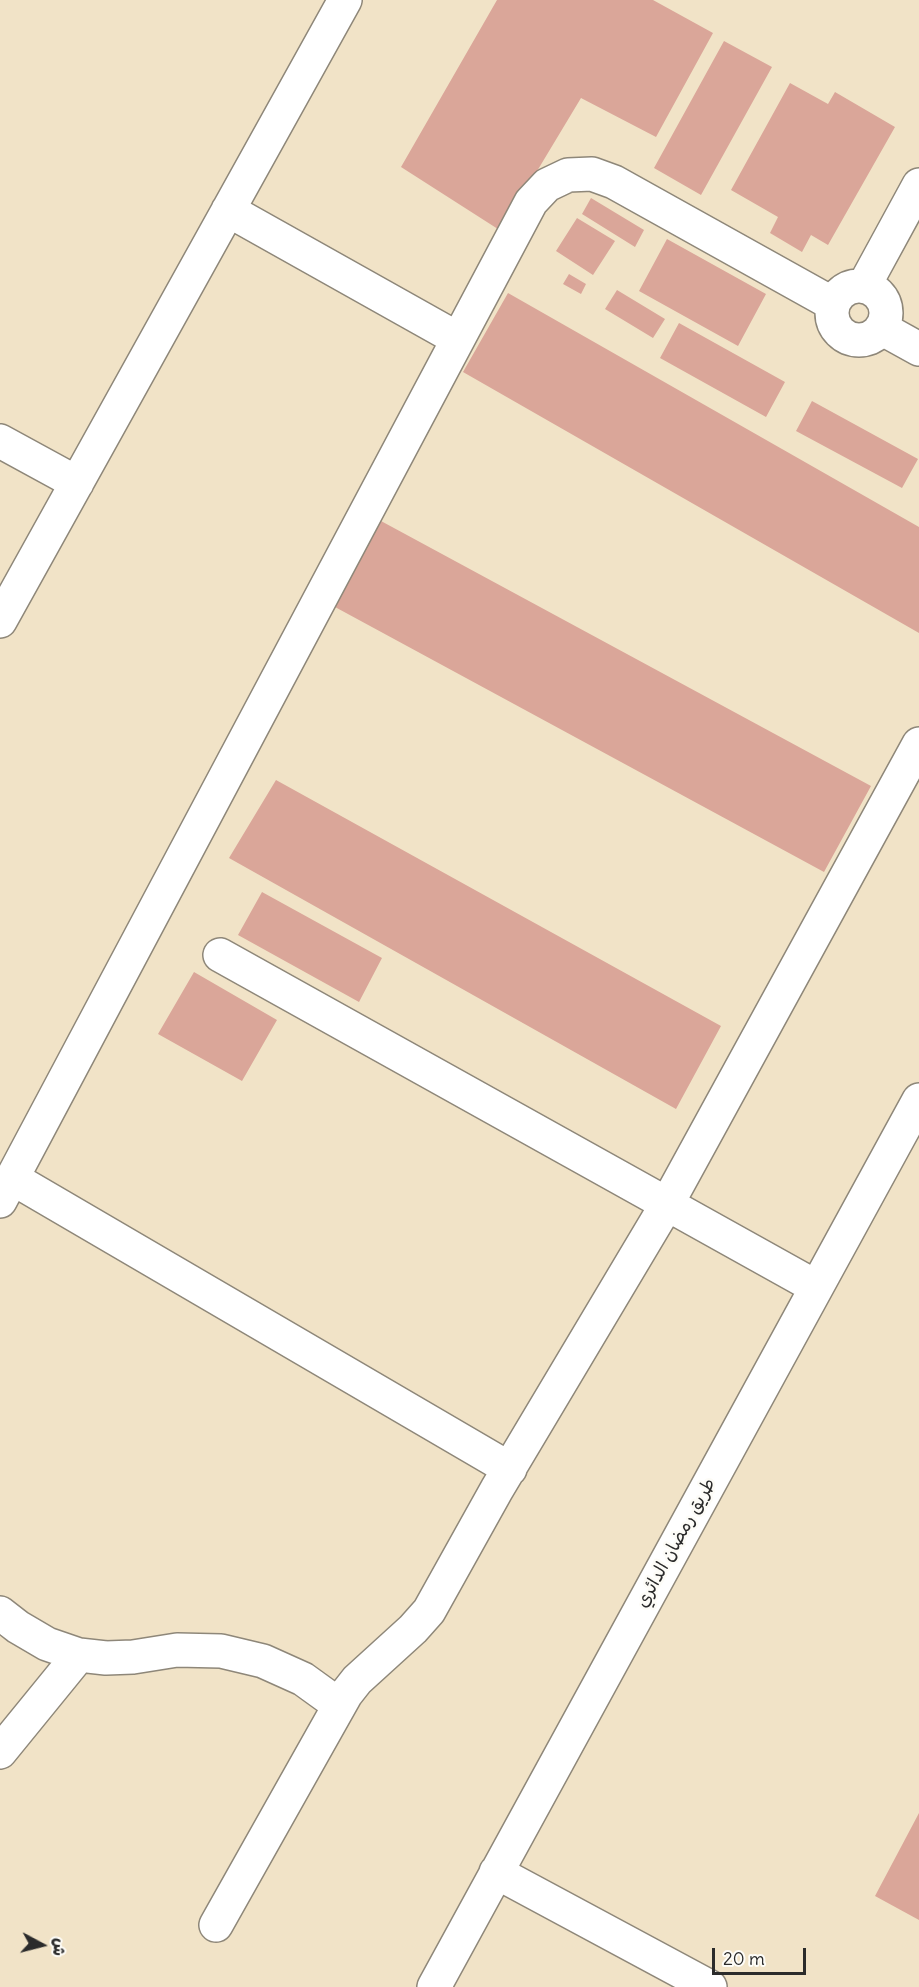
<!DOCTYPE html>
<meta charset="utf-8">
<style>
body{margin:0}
#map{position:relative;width:919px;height:1987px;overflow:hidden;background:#f1e3c7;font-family:Delius,"Playpen Sans Arabic",sans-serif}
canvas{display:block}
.north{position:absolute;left:12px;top:1915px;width:60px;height:60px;-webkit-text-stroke:4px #fdfcf7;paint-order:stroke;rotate:97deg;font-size:16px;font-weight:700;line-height:24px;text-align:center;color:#2b2b2b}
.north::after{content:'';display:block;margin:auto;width:21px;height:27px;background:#2b2b2b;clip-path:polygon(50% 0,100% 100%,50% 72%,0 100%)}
.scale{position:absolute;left:712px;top:1948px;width:94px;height:27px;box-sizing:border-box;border:3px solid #2b2b2b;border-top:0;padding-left:8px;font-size:18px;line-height:21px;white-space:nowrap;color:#2b2b2b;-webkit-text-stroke:4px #fdfcf7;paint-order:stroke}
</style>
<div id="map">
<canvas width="919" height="1987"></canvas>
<div class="north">ش</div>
<div class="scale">20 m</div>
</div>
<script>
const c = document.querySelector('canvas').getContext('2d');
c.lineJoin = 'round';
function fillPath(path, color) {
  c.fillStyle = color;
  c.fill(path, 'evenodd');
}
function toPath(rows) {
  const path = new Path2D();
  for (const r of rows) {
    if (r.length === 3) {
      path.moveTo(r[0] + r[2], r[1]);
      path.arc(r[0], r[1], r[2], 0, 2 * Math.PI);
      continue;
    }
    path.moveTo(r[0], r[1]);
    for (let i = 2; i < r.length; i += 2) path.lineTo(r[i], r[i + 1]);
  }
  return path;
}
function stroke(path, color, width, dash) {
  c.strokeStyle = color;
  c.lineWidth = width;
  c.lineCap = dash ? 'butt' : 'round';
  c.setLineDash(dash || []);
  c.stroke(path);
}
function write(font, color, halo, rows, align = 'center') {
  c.font = font + ' Delius,"Playpen Sans Arabic",sans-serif';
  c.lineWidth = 5;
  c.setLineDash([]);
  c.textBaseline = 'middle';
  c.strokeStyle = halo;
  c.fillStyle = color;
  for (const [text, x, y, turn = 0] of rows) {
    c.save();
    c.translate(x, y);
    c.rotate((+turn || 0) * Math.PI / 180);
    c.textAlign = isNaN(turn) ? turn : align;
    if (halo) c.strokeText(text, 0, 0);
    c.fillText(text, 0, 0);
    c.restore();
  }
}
fillPath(toPath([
 [497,0,653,0,713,33,656,137,581,98,501,231,401,167],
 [724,41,772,67,701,195,654,168],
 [790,83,828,104,835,92,895,127,828,245,811,235,802,252,770,233,778,217,731,190],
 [591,198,644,230,635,247,582,214],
 [577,218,615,241,593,275,556,251],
 [667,239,766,294,738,346,639,291],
 [569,274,586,284,581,294,563,284],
 [617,290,665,319,653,338,605,309],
 [508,293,919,527,919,633,463,372],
 [679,323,785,382,766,417,660,358],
 [812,401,918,459,902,488,796,431],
 [381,521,871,786,824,872,335,607],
 [276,780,721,1026,676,1109,229,858],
 [262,892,382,958,359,1002,238,935],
 [194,972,277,1020,242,1081,158,1034],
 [919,1813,919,1920,875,1896]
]), '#daa699');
const minor = toPath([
 [228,210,458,339],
 [864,286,919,185],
 [859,313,27],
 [881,328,919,349],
 [0,441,77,483],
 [0,621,345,0],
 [220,955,816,1287],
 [12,1178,510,1469],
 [0,1201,531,202,547,185,568,175,592,174,614,182,833,304],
 [0,1613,18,1627,47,1644,79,1655,106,1658,133,1657,177,1650,221,1651,263,1661,303,1679,339,1705],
 [0,1752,79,1655],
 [496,1872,710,1987],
 [216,1925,346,1694,357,1680,413,1629,429,1611,497,1489,667,1204,919,744],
 [434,1987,919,1100]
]);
stroke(minor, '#8e8779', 36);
stroke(minor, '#fff', 33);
write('18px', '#2b2b2b', '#fdfcf7', [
 ["طريق رمضان الدائري",676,1543,-61]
]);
</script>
